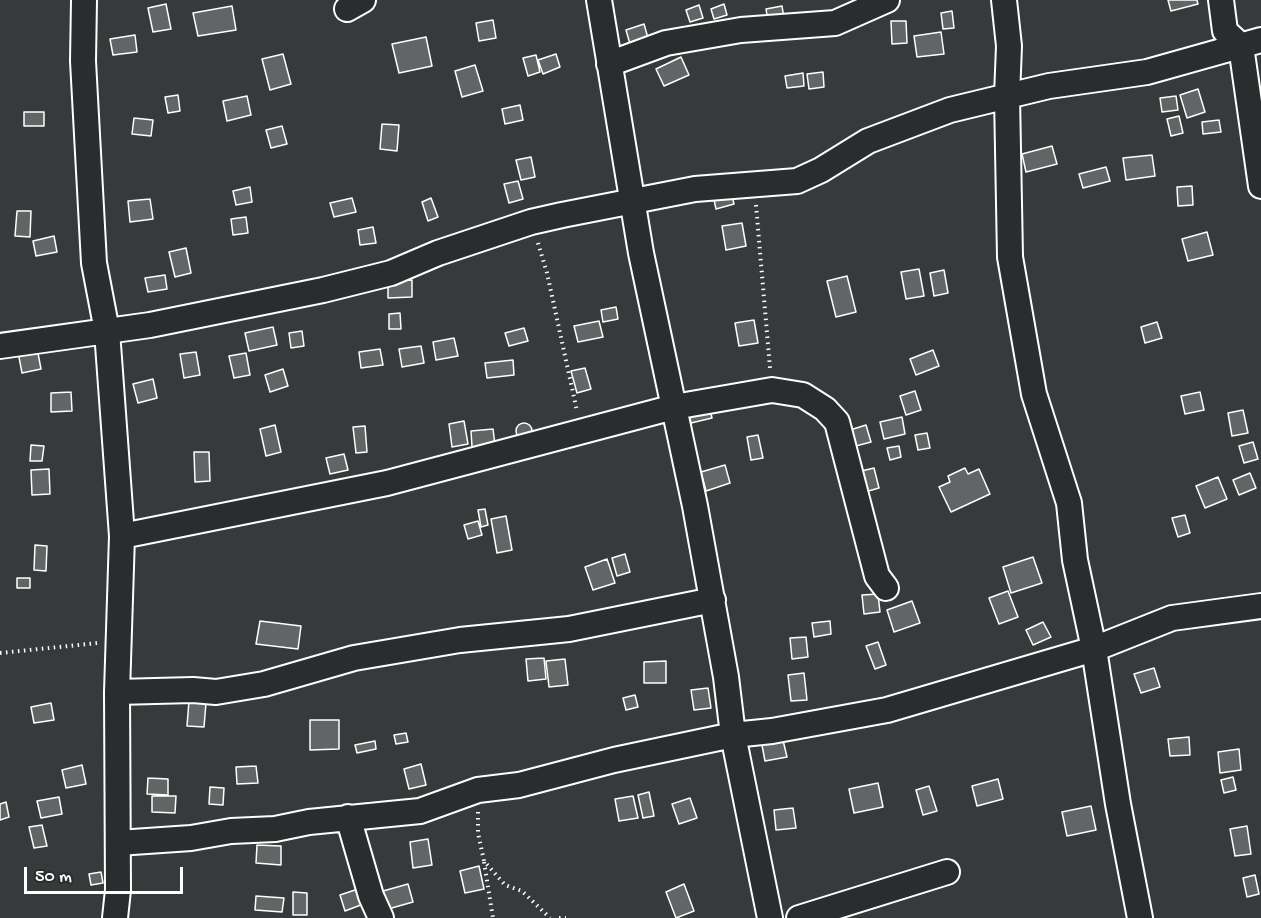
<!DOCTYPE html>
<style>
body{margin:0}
#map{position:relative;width:1261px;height:918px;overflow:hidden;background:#373a3b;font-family:"Gochi Hand",sans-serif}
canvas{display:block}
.scale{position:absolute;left:24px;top:867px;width:159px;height:27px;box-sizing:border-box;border:3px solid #fff;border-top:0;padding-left:8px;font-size:18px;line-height:21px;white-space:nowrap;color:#fff;-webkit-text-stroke:4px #2a2d2e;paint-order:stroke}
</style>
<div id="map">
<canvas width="1261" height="918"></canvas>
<div class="scale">50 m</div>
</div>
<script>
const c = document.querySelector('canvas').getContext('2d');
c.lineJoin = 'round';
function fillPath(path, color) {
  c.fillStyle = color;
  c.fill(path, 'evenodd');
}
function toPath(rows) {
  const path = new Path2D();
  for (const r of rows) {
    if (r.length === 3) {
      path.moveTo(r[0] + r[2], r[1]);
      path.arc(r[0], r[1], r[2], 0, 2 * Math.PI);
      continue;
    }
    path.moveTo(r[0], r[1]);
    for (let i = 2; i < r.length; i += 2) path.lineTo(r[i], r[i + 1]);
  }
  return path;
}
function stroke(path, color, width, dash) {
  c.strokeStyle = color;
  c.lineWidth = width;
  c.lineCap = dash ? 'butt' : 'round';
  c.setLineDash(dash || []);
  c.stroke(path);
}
const building = toPath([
 [1168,0,1197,0,1198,4,1171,11,1168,0],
 [166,4,171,29,153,32,148,8,166,4],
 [724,4,727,15,714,19,711,9,724,4],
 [699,5,703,18,690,22,686,10,699,5],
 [232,6,236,30,198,36,193,13,232,6],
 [782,6,784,18,768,21,766,9,782,6],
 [952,11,954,28,943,29,941,13,952,11],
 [493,20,496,38,479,41,476,23,493,20],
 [891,21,906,21,907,43,892,44,891,21],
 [644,24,648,38,630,44,626,30,644,24],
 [941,32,944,54,917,57,914,36,941,32],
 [135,35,137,52,113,55,110,39,135,35],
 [426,37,432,66,399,73,392,44,426,37],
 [283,54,291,84,270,90,262,59,283,54],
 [556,54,560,67,543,74,538,60,556,54],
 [536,55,540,72,528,76,523,58,536,55],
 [681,57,689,75,664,86,656,69,681,57],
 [475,65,483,91,462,97,455,71,475,65],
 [823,72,824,87,809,89,807,74,823,72],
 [803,73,804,86,787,88,785,76,803,73],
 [1198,89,1205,112,1187,118,1180,95,1198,89],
 [178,95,180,111,168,113,165,97,178,95],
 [247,96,251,115,227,121,223,101,247,96],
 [1176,96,1178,110,1162,112,1160,98,1176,96],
 [520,105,523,120,505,124,502,109,520,105],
 [24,112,44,112,44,126,24,126,24,112],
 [1179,116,1183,133,1171,136,1167,119,1179,116],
 [134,118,153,120,151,136,132,134,134,118],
 [1219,120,1221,132,1203,134,1202,122,1219,120],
 [382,124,399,125,397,151,380,149,382,124],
 [282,126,287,144,271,148,266,130,282,126],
 [1052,146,1057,164,1026,172,1022,154,1052,146],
 [1152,155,1155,176,1126,180,1123,158,1152,155],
 [531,157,535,177,521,180,516,160,531,157],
 [1106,167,1110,181,1083,188,1079,174,1106,167],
 [518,181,523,199,509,203,504,184,518,181],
 [1192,186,1193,205,1178,206,1177,187,1192,186],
 [250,187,252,202,236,205,233,191,250,187],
 [731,191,734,204,716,209,713,195,731,191],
 [352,198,356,212,334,217,330,203,352,198],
 [431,198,438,217,428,221,422,202,431,198],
 [150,199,153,219,130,222,128,201,150,199],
 [17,211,31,211,30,237,15,236,17,211],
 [246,217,248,233,233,235,231,219,246,217],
 [742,223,746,246,726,250,722,226,742,223],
 [373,227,376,243,360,245,358,230,373,227],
 [1207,232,1213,255,1188,261,1182,239,1207,232],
 [54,236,57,252,36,256,33,241,54,236],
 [186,248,191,273,175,277,169,252,186,248],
 [919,269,924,296,906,299,901,272,919,269],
 [944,270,948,293,934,296,930,273,944,270],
 [165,275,167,289,148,292,145,278,165,275],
 [847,276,856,312,836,317,827,281,847,276],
 [412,280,412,297,388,298,388,281,412,280],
 [616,307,618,319,603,322,601,310,616,307],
 [400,313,401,329,389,329,389,314,400,313],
 [754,320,758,343,739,346,735,323,754,320],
 [599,321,603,337,578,342,574,326,599,321],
 [1157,322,1162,338,1145,343,1141,327,1157,322],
 [273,327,277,345,249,351,245,333,273,327],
 [524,328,528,341,509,346,505,333,524,328],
 [302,331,304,346,291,348,289,333,302,331],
 [454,338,458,356,436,360,433,342,454,338],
 [421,346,424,363,402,367,399,349,421,346],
 [37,348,41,369,22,373,18,352,37,348],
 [380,349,383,365,361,368,359,352,380,349],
 [933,350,939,366,916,375,910,359,933,350],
 [196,352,200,375,184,378,180,354,196,352],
 [246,353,250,375,234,378,229,356,246,353],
 [513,360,514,375,487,378,485,363,513,360],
 [585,368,591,389,577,393,571,371,585,368],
 [283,369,288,386,270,392,265,375,283,369],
 [153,379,157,398,138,403,133,384,153,379],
 [915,391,921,410,906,415,900,396,915,391],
 [71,392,72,411,51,412,51,393,71,392],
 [1200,392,1204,410,1185,414,1181,396,1200,392],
 [709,405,712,418,691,423,688,410,709,405],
 [1243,410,1248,433,1232,436,1228,413,1243,410],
 [902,417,905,434,884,439,880,422,902,417],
 [464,421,468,444,452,447,449,424,464,421],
 [524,431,8],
 [275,425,281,452,266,456,260,429,275,425],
 [866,425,871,442,852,447,847,431,866,425],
 [365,426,367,452,356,453,353,427,365,426],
 [493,429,495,445,472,447,471,431,493,429],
 [927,433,930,448,918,450,915,435,927,433],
 [758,435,763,458,751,460,747,437,758,435],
 [1253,442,1258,459,1244,463,1239,446,1253,442],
 [31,445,44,446,42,461,30,461,31,445],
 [899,446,901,457,890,460,887,448,899,446],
 [194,452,209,452,210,481,195,482,194,452],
 [344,454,348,470,330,474,326,458,344,454],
 [725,465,730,483,706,491,701,472,725,465],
 [874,468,879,488,858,494,853,473,874,468],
 [965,468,968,474,979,469,990,494,951,512,939,487,950,482,948,476,965,468],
 [49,469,50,494,32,495,31,470,49,469],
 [1250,473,1256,488,1239,495,1233,480,1250,473],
 [1218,477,1227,499,1205,508,1196,486,1218,477],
 [485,509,488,525,481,527,478,510,485,509],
 [1185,515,1190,533,1178,537,1172,518,1185,515],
 [506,516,512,550,497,553,491,519,506,516],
 [478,521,482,535,468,539,464,525,478,521],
 [35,545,47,546,46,571,34,570,35,545],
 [625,554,630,572,617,576,612,558,625,554],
 [1033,557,1042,583,1011,593,1003,567,1033,557],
 [607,559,615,583,593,590,585,567,607,559],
 [17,578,30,578,30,588,17,588,17,578],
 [1008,591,1018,617,999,624,989,598,1008,591],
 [878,594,880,612,864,614,862,595,878,594],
 [912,601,920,623,894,632,887,610,912,601],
 [260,621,301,626,298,649,256,644,260,621],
 [830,621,831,634,814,637,812,623,830,621],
 [1043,622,1051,637,1033,645,1026,630,1043,622],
 [806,637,808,657,792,659,790,638,806,637],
 [878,642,886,665,875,669,866,646,878,642],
 [544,658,546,679,528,681,526,659,544,658],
 [565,659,568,685,549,687,546,661,565,659],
 [666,661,666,683,644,683,644,662,666,661],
 [1154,668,1160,687,1141,693,1134,674,1154,668],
 [804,673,807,700,791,701,788,675,804,673],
 [708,688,711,708,694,710,691,690,708,688],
 [635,695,638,707,626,710,623,698,635,695],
 [189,701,206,703,204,727,187,726,189,701],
 [51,703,54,720,34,723,31,707,51,703],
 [310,720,339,720,339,749,310,750,310,720],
 [406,733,408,742,396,744,394,735,406,733],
 [782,736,787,757,765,761,761,740,782,736],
 [1189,737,1190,755,1170,756,1168,739,1189,737],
 [375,741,376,749,357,753,355,745,375,741],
 [1239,749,1241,770,1220,773,1218,752,1239,749],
 [421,764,426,785,409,789,404,769,421,764],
 [82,765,86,784,66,788,62,770,82,765],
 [256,766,258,783,237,784,236,767,256,766],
 [1233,777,1236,790,1224,793,1221,780,1233,777],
 [148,778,168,779,168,795,147,794,148,778],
 [998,779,1003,799,977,806,972,786,998,779],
 [878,783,883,807,854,813,849,789,878,783],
 [929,786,937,811,923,815,916,790,929,786],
 [210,787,224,788,223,805,209,804,210,787],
 [649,792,654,816,643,818,638,795,649,792],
 [152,796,176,796,175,813,152,812,152,796],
 [633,796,638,818,619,821,615,799,633,796],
 [59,797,62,814,41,818,37,801,59,797],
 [690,798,697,818,679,824,672,804,690,798],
 [6,802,9,817,0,820,0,804,6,802],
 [1091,806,1096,830,1067,836,1062,812,1091,806],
 [793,808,796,828,776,830,774,810,793,808],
 [42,825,47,846,34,848,29,827,42,825],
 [1247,826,1251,854,1235,856,1230,829,1247,826],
 [428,839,432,865,413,868,410,842,428,839],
 [257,845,281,846,281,865,256,863,257,845],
 [479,866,484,889,465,893,460,871,479,866],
 [101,872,103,883,91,885,89,874,101,872],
 [1255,875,1259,894,1247,897,1243,878,1255,875],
 [408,884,413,902,381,911,376,893,408,884],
 [684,884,694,911,676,918,666,892,684,884],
 [361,888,366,903,345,911,340,895,361,888],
 [293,892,307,893,307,915,293,915,293,892],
 [256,896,284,898,282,912,255,910,256,896]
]);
fillPath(building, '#636465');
stroke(building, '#fff', 1.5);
const street = toPath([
 [84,0,83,61,94,263,107,331,122,536,117,692,118,890,115,918],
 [599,0,641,253,695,506,726,677,733,735,770,918],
 [1004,0,1009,46,1007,96,1010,257,1034,394,1069,503,1075,560,1094,649,1118,804,1140,918],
 [1221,0,1225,31,1241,46,1261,186],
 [347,9,363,0],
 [609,64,666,43,741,30,835,23,887,0],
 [0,346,150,325,323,290,391,273,438,253,531,222,562,215,695,189,797,181,821,170,868,141,950,110,1049,86,1147,72,1261,40],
 [122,536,387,483,674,407,772,390,803,395,825,409,837,422,877,576,886,588],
 [117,692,193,690,216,692,264,684,354,658,460,640,569,629,713,600],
 [348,817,371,896,381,918],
 [118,843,191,838,231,831,275,829,309,822,420,811,478,790,519,785,614,760,733,735,772,731,887,710,1094,649,1172,618,1261,606],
 [799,918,947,872]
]);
stroke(street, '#fff', 28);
stroke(toPath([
 [756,205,770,368],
 [538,243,547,273,577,411],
 [0,653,98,643],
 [478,812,478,833,484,861,505,885,522,891,550,918],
 [484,862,493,918],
 [559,918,566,918]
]), '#fff', 4, [1.5, 4.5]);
stroke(street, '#2a2d2e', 24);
</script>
